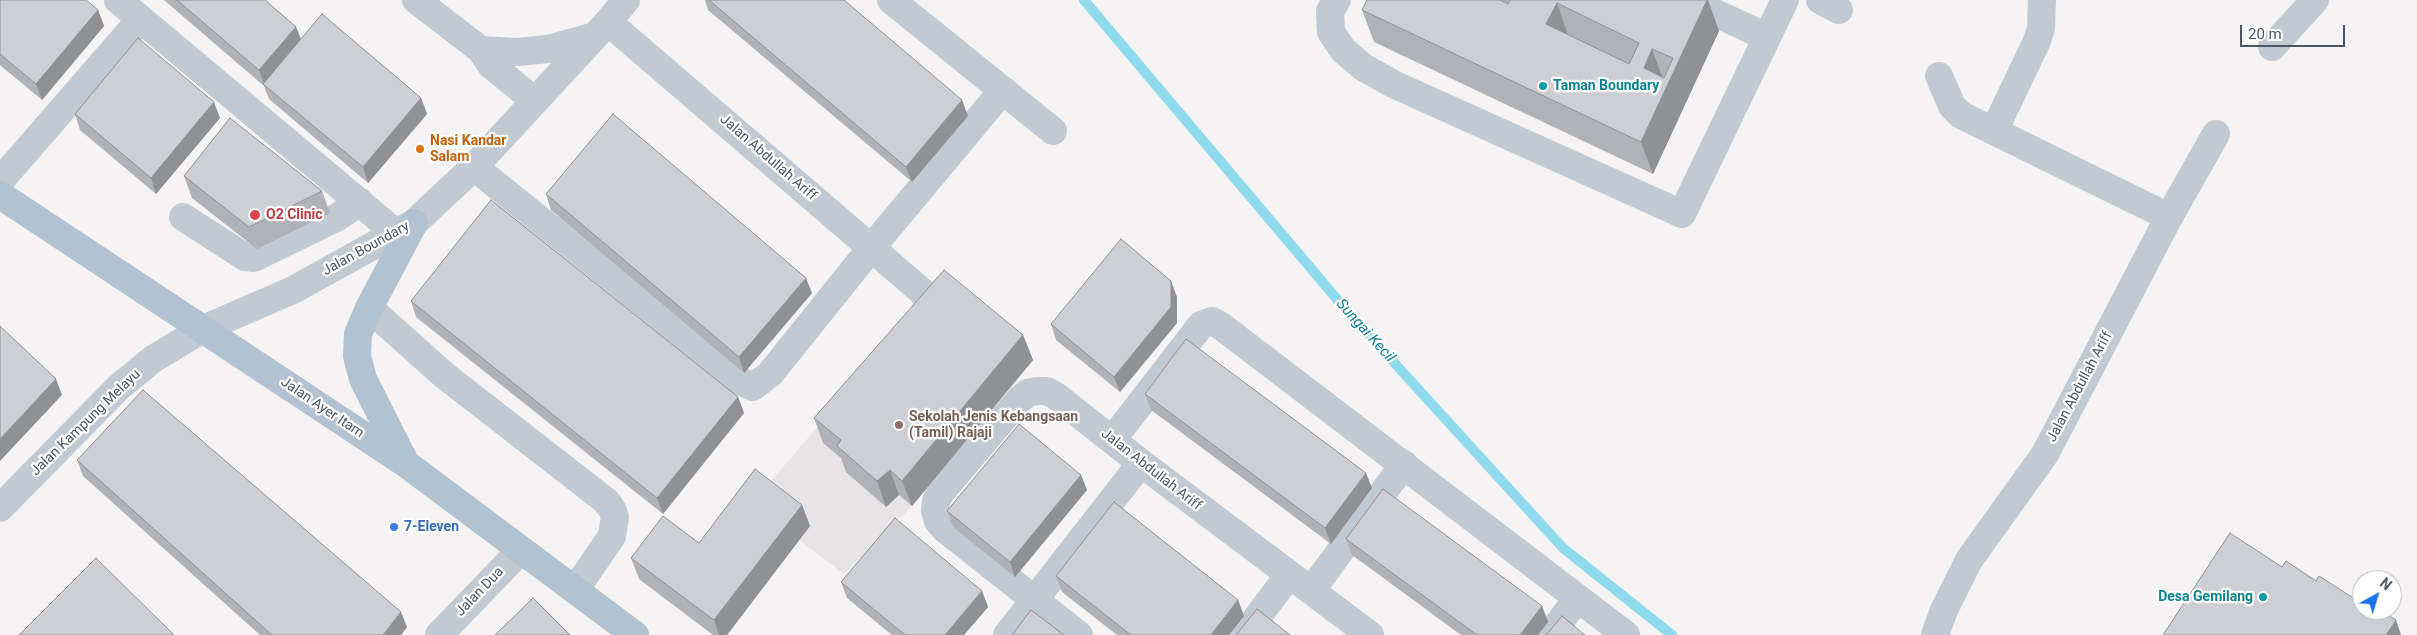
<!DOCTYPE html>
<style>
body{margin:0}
#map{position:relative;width:2417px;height:635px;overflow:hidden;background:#f5f3f3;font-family:Roboto,sans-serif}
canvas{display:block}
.north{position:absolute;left:2352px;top:570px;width:50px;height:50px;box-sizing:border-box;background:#fff;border:1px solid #b7bbc0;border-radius:50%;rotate:39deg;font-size:14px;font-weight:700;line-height:20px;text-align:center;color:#4a5661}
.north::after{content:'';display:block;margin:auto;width:18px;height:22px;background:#1a73e8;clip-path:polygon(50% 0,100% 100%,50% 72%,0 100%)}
.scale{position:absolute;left:2240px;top:25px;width:105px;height:22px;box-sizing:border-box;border:2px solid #4a5661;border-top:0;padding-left:6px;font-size:15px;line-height:18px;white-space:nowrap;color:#4a5661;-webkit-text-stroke:4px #fff;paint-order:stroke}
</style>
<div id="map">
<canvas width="2417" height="635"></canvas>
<div class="north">N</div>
<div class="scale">20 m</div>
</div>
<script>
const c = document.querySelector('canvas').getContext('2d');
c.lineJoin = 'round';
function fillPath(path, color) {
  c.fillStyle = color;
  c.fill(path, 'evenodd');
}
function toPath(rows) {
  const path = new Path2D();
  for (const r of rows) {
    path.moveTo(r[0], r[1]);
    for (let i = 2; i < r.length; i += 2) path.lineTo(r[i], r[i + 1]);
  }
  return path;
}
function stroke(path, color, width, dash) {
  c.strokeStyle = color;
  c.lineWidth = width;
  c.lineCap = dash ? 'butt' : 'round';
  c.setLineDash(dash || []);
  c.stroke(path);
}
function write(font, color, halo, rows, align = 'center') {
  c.font = font + ' Roboto,sans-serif';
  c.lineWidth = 4.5;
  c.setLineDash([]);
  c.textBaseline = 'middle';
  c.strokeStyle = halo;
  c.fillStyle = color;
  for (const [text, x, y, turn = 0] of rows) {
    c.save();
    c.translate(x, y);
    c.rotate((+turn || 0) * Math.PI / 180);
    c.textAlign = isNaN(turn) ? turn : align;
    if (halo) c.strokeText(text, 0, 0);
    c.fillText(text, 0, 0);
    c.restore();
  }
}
fillPath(toPath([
 [941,285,1033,360,912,506,844,574,799,540,809,526,763,490]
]), '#e6e4e5');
stroke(toPath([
 [1084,0,1347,311,1563,548,1672,635]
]), '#90daee', 10);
stroke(toPath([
 [118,0,396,233],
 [416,0,481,50,491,65,535,101],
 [891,0,1053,131],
 [1337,0,1330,11,1331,32,1343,50,1363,67,1393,84,1682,214,1785,0],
 [1687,0,1767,37],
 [1820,0,1839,10],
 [608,22,926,295],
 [2272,47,2315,0],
 [481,50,517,52,548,49,595,36],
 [1939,76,1952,106,1961,115,2169,217],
 [1994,131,2037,41,2041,28,2042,0],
 [474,167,742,382,753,387,770,374,872,247,1003,90],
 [0,181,141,19],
 [183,217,245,257,254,258,336,218,360,202],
 [369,308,444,375,606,501,612,509,615,517,612,536,575,590],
 [1112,440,1201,325,1212,321,1221,326,1626,635],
 [0,508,119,387,153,359,203,329,293,290,414,223,474,167,608,22,626,0],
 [1311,591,1404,464],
 [439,635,521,550],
 [1007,635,1141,463],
 [1079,635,945,529,938,521,935,511,936,501,941,492,1020,399,1028,393,1037,391,1047,391,1056,396,1141,463,1370,635],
 [1244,635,1289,575],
 [1550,635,1577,599],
 [1935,635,1944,610,1969,560,2045,454,2169,217,2216,134]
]), '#c1cad2', 28);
stroke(toPath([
 [0,195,405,463,635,635],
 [405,462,363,379,357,356,358,334,369,308,414,223]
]), '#b3c2d1', 28);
fillPath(toPath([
 [0,0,98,10,104,26,42,100,0,65],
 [164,0,265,0,296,27,301,39,421,98,427,114,368,183,269,99,264,86],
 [705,0,844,0,968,116,912,182,708,10],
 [1367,0,1708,0,1719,31,1653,174,1374,42,1362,10],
 [75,114,220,118,156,194,80,130],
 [184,176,322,191,330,213,257,249,192,198],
 [546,194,812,293,744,373,551,210],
 [1177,297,1177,323,1120,392,1056,340,1051,324],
 [411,301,738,397,744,413,663,514,416,317],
 [1023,335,1033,360,912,506,899,495,886,507,846,472,841,458,823,443,814,418],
 [1145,394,1372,488,1331,544,1151,410],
 [77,460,407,627,401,635,260,635,83,476],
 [1081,475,1087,490,1015,577,953,527,947,511],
 [802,505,810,526,727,635,713,635,639,579,631,558,699,543],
 [1346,539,1542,606,1548,622,1538,635,1461,635,1352,555],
 [1056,576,1238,600,1244,616,1229,635,1117,635,1062,592],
 [841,582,982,591,988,607,964,635,892,635,847,598]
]), '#b0b2b7');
fillPath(toPath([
 [1707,0,1708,0,1719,31,1653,174,1641,142],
 [1557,3,1568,35,1546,24],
 [98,10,104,26,42,100,36,84],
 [296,27,302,42,264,84,259,70],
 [1652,49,1664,81,1644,68],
 [421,98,427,114,368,183,363,167],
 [962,100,968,116,912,182,906,167],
 [214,102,220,118,156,194,151,178],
 [806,278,812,293,744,373,739,357],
 [1171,281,1177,297,1177,323,1120,392,1114,377],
 [1023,335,1033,360,912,506,902,481],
 [56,379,62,395,0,461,0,439],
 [738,397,744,413,663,514,657,498],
 [890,470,899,495,886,507,877,481],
 [1366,473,1372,488,1331,544,1325,528],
 [1081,475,1087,490,1015,577,1010,562],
 [802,505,810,526,727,635,719,635,714,620],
 [982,591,988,607,964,635,945,635],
 [1238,600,1244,616,1229,635,1211,635],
 [1542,606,1548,622,1538,635,1520,635],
 [401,612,407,627,401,635,383,635],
 [2396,620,2401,635,2386,635]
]), '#909195');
const building = toPath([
 [0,0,86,0,98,10,36,84,0,54,0,0],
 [177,0,265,0,296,27,259,70,177,0],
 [709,0,844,0,962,100,906,167,709,0],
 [1367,0,1500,0,1508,4,1510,0,1707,0,1641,142,1362,10,1367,0],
 [1557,3,1639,43,1629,64,1546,24,1557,3],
 [1652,49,1673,58,1664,78,1644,68,1652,49],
 [322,14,421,98,363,167,263,84,322,14],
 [138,38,214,102,151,178,75,114,138,38],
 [613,114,806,278,739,357,546,194,613,114],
 [230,118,322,191,249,227,184,176,230,118],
 [491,200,738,397,657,498,411,301,491,200],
 [1121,239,1171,281,1171,307,1114,377,1051,324,1121,239],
 [944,270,1023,335,902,481,890,470,877,481,837,446,841,440,814,418,944,270],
 [0,326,56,379,0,439,0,326],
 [1186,339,1366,473,1325,528,1145,394,1186,339],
 [143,390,401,612,383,635,272,635,77,460,143,390],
 [1019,424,1081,475,1010,562,947,511,1019,424],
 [755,469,802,505,714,620,631,558,663,516,699,543,755,469],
 [1383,489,1542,606,1520,635,1477,635,1346,539,1383,489],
 [1114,502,1238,600,1211,635,1131,635,1056,576,1114,502],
 [895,518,982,591,945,635,905,635,841,582,895,518],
 [2230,533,2282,567,2286,561,2316,581,2319,576,2358,601,2360,597,2362,599,2362,610,2380,610,2396,620,2386,635,2163,635,2230,533],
 [96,558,174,635,19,635,96,558],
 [533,598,570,635,495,635,533,598],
 [1257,609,1290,635,1236,635,1257,609],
 [1031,610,1064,635,1012,635,1031,610],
 [1562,616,1585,635,1546,635,1562,616]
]);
fillPath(building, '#cdcfd5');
stroke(building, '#909195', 1);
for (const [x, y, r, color] of [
 [1543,86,5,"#0f9aa8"],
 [420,149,5,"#e8710a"],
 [255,215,6,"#e0444e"],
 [899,425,5,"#8d6e63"],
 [394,527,5,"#3f7fe0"],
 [2263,597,5,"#0f9aa8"]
]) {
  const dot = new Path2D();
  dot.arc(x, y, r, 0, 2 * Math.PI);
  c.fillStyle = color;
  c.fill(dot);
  stroke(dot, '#fff', 2);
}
write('bold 14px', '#0d838f', '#fff', [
 ["Taman Boundary",1553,86],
 ["Desa Gemilang",2253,597,"right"]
], 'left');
write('bold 14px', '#c56008', '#fff', [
 ["Nasi Kandar",430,141],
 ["Salam",430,157]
], 'left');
write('14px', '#4a5661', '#fff', [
 ["Jalan Abdullah Ariff",768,158,41],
 ["Jalan Boundary",366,249,-29],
 ["Jalan Abdullah Ariff",2080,387,-62],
 ["Jalan Ayer Itam",322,408,34],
 ["Jalan Kampung Melayu",86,423,-44],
 ["Jalan Abdullah Ariff",1151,470,38],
 ["Jalan Dua",480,592,-46]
]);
write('bold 14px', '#be3a42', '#fff', [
 ["O2 Clinic",266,215]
], 'left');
write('bold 14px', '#785e54', '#fff', [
 ["Sekolah Jenis Kebangsaan",909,417],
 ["(Tamil) Rajaji",909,433]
], 'left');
write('bold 14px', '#366cbe', '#fff', [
 ["7-Eleven",404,527]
], 'left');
write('italic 15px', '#0c7c9b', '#fff', [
 ["Sungai Kecil",1365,331,48]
]);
</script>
